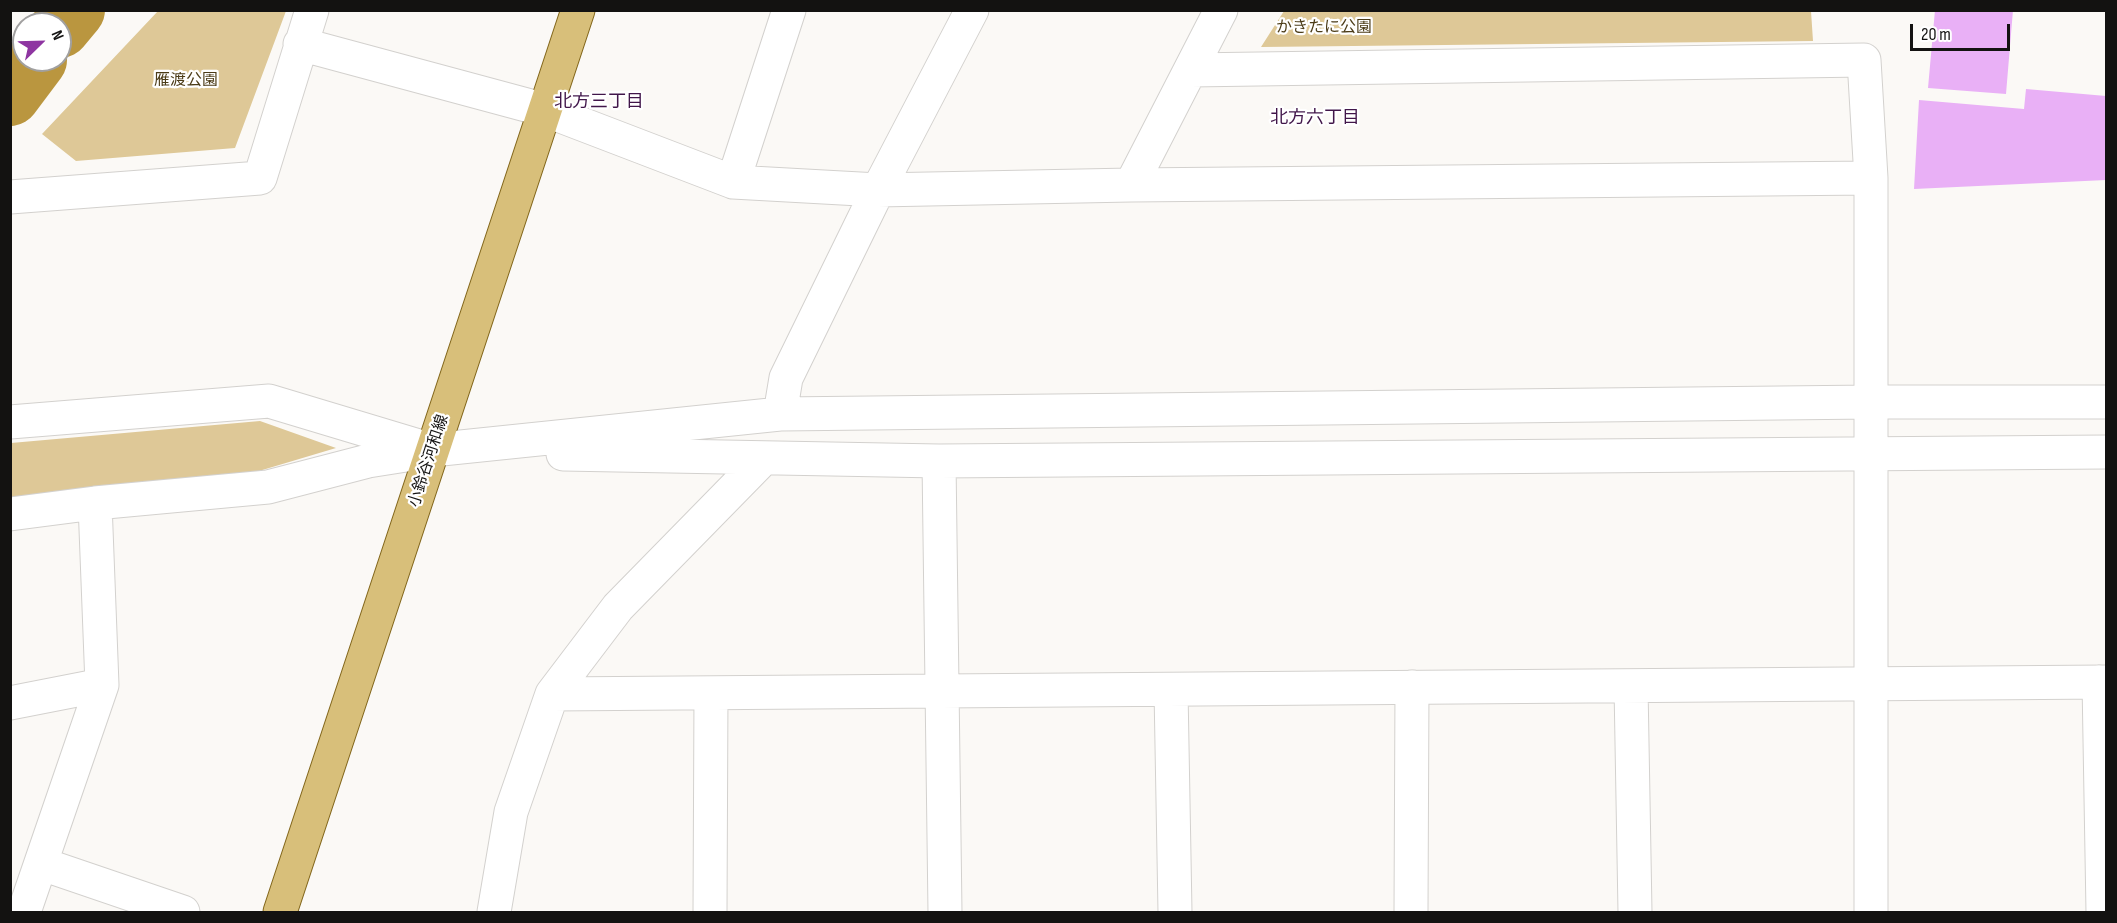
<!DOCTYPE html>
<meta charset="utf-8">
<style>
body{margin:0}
#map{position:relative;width:2117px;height:923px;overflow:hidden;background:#fbf9f6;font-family:"Sofia Sans Condensed",sans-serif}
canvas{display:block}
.frame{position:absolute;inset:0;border:12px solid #131211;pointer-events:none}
.north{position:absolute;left:12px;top:12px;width:60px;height:60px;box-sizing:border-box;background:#fff;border:2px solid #a1a0a0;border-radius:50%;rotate:67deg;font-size:16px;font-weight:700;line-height:24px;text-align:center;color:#131211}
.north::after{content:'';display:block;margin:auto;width:21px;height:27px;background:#8e35a1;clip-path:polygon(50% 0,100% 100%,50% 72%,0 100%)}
.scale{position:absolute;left:1910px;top:24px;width:100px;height:27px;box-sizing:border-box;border:3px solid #131211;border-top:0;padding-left:8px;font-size:18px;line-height:21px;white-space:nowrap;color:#131211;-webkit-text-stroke:4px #fff;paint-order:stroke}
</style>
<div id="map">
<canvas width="2117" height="923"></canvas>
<div class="frame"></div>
<div class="north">N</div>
<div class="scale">20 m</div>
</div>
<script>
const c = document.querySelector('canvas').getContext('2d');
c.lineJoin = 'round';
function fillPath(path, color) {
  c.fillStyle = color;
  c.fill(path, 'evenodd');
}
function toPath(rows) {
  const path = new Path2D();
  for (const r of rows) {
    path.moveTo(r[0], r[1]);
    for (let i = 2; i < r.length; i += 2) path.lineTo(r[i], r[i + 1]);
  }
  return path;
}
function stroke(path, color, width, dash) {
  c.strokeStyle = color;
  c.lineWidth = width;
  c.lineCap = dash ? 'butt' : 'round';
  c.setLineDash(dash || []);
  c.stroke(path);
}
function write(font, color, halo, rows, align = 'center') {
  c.font = font + ' "Sofia Sans Condensed","Noto Sans JP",sans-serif';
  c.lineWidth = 4.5;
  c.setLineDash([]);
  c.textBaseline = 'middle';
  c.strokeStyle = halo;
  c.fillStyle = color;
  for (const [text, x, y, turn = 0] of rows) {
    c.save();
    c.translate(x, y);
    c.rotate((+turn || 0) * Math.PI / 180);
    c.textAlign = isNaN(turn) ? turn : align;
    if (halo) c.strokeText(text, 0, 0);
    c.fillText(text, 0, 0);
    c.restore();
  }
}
fillPath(toPath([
 [158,11,286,11,235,148,76,161,42,134],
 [1284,11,1811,11,1813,41,1261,47],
 [260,421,336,448,249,474,11,501,11,443]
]), '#dec897');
stroke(toPath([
 [60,28,75,10],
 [10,96,37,60]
]), '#ba963f', 60);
fillPath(toPath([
 [1935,10,2013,10,2006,94,1928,88],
 [2026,89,2106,96,2106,180,1914,189,1919,100,2024,109]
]), '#e9b0f6');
const minor = toPath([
 [300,44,545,110,733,182,878,190,1131,185,1871,178,1871,912],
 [1191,70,1864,60,1871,178],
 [733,182,789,10],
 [1131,185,1221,10],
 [10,197,260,178,312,10],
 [780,414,786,378,878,190,972,10],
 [10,422,269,401,432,450,780,414,1871,402,2106,402],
 [563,454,939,461,2106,452],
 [939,461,945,912],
 [10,514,95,503,268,487,368,461,425,452],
 [2099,682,2103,912],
 [1631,686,1635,912],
 [1171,690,1175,912],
 [552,694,2106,682],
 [10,703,102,685],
 [42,864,183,912],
 [24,912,102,685,95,503],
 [494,912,511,812,552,694,618,607,763,459],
 [710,912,711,693],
 [1411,912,1412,687]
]);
const major = toPath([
 [280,912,578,10]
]);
stroke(minor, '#d3d1ce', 35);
stroke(major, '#82661b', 35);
stroke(minor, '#fff', 33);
stroke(major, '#d8bf7a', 33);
write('16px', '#4c3c18', '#fff', [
 ["かきたに公園",1324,28],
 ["雁渡公園",186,81]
]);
write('16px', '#131211', '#fff', [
 ["小鈴谷河和線",429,461,-72]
]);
write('18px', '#41164a', '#fff', [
 ["北方三丁目",599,102],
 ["北方六丁目",1315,118]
]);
</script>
